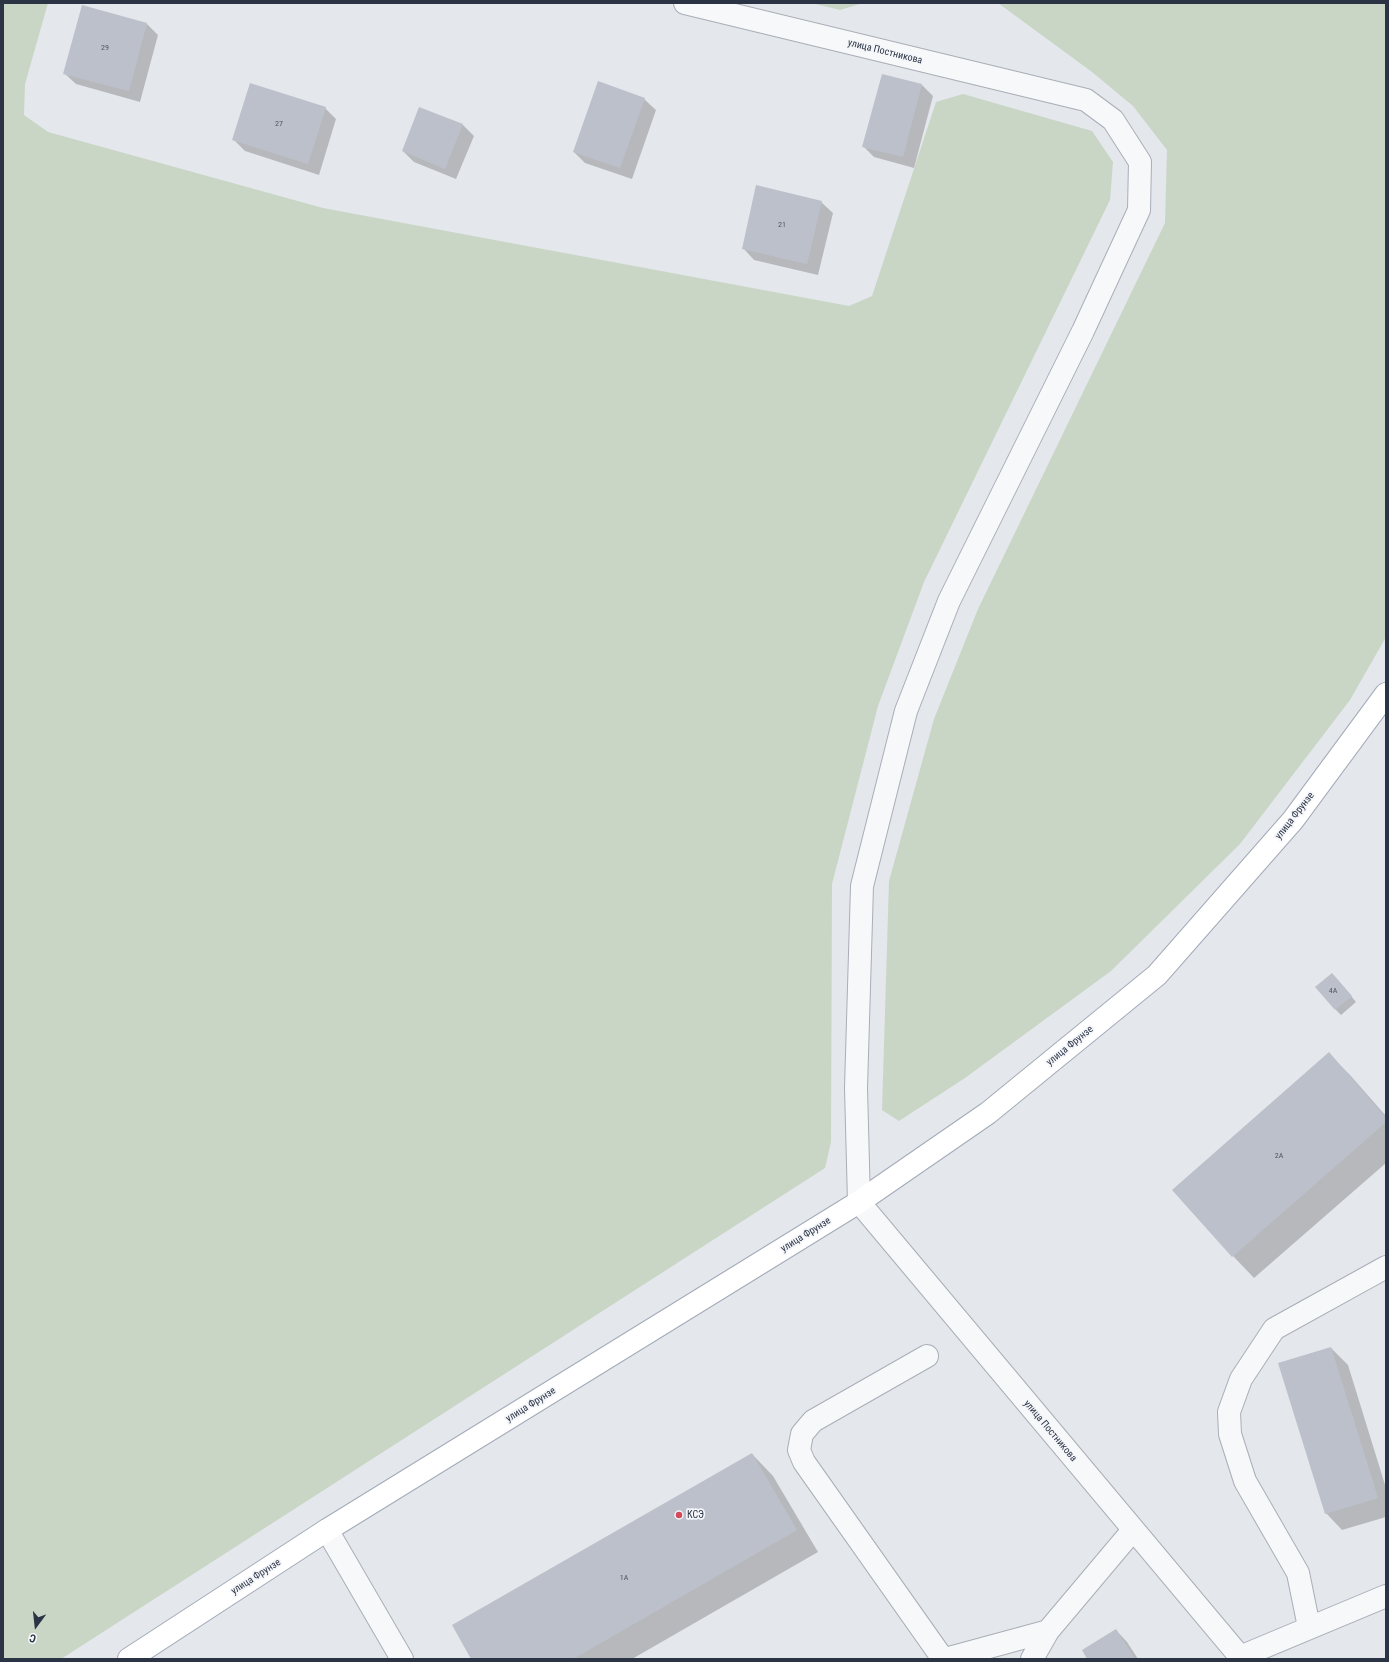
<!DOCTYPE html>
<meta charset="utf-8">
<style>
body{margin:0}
#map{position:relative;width:1389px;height:1662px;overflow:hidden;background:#e4e7ec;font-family:"Roboto Condensed",sans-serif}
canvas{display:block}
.frame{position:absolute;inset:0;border:4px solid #2b3445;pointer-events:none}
.north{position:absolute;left:16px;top:1606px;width:40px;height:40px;-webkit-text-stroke:3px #f4f6f9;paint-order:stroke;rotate:195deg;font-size:11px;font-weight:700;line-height:16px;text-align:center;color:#2b3445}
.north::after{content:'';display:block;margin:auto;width:14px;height:18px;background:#2b3445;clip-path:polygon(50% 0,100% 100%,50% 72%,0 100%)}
</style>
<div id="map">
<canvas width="1389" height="1662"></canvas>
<div class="frame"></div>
<div class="north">С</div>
</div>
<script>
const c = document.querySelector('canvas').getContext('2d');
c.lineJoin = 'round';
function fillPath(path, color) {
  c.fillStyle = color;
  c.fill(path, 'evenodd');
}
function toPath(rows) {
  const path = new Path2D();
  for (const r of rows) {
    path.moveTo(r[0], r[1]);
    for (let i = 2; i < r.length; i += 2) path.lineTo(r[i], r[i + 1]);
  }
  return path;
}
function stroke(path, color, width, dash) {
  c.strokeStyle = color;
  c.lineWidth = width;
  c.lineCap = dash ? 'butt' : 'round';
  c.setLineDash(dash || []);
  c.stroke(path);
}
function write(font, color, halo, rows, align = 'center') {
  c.font = font + ' "Roboto Condensed",sans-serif';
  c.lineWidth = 3.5;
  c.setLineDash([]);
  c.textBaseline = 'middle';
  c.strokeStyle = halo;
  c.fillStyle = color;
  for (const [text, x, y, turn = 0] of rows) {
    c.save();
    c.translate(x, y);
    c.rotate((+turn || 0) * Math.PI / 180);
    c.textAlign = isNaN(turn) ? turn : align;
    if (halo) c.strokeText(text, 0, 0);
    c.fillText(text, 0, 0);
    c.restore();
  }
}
fillPath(toPath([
 [3,3,48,3,25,84,24,115,48,132,323,208,849,306,872,296,936,102,963,94,1092,131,1113,162,1110,200,924,582,878,706,832,884,831,1142,825,1168,61,1659,3,1659],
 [811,3,863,3,840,10],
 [998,3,1386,3,1386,637,1350,700,1240,844,1111,971,965,1078,899,1121,882,1110,889,881,934,719,978,609,1165,223,1167,150,1133,106,1092,72]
]), '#c9d6c5');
fillPath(toPath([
 [147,24,158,35,140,102,76,84,64,73],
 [922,85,933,96,914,168,874,157,863,146],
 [644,99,656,110,632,179,585,163,574,152],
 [325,108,336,119,319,175,245,151,234,140],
 [420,108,463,125,474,136,456,179,414,162,403,151],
 [821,202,833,213,818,275,754,260,743,248],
 [1337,979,1356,1002,1341,1015,1336,1010],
 [1328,1053,1350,1075,1386,1116,1386,1163,1254,1278,1233,1256],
 [1331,1348,1348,1365,1386,1488,1386,1517,1342,1530,1326,1513],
 [752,1454,773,1476,818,1552,632,1659,472,1659],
 [1116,1630,1127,1642,1138,1659,1088,1659]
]), '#0003');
fillPath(toPath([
 [82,5,147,23,129,91,63,74],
 [882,74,922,84,903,157,862,147],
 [598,81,645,98,620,168,573,152],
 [250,83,326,107,308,164,232,140],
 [419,107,463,124,445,169,402,151],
 [756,185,822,201,807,264,742,249],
 [1332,973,1352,996,1335,1010,1315,987],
 [1329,1052,1386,1118,1386,1122,1232,1257,1172,1190],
 [1331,1347,1378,1498,1325,1514,1278,1363],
 [752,1453,797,1530,573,1659,471,1659,452,1625],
 [1116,1629,1135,1659,1087,1659,1082,1650]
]), '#bbc0ca');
const minor = toPath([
 [685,3,1086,100,1113,120,1140,162,1139,210,1083,331,949,601,906,711,862,886,856,1088,859,1202,1242,1659],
 [927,1356,813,1421,802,1434,799,1450,804,1462,943,1659],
 [327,1530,402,1659],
 [1309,1627,1298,1573,1245,1481,1230,1434,1229,1412,1241,1379,1274,1329,1386,1267],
 [1240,1657,1386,1596],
 [945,1659,1048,1631],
 [1032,1659,1048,1631,1133,1530]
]);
const major = toPath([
 [129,1659,327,1530,859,1202,988,1113,1157,975,1293,820,1386,694]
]);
stroke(minor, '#a9aeb7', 24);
stroke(major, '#a3abb8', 24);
stroke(minor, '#f7f8fa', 22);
stroke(major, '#fff', 22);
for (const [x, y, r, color] of [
 [679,1515,4,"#d1495b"]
]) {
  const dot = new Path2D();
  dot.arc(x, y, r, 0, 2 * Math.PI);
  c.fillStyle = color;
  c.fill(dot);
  stroke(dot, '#f4f6f9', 1.5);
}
write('8px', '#4f5766', null, [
 ["29",105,48],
 ["27",279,124],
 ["21",782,225],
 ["4А",1333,991],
 ["2А",1279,1156],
 ["1А",624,1578]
]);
write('10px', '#2b3445', '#f4f6f9', [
 ["улица Постникова",885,52,14],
 ["улица Фрунзе",1295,816,-52],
 ["улица Фрунзе",1070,1046,-39],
 ["улица Фрунзе",806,1235,-32],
 ["улица Фрунзе",531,1405,-32],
 ["улица Постникова",1050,1431,50],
 ["улица Фрунзе",256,1577,-33]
]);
write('10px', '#2b3445', '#f4f6f9', [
 ["КСЭ",687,1515]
], 'left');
</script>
